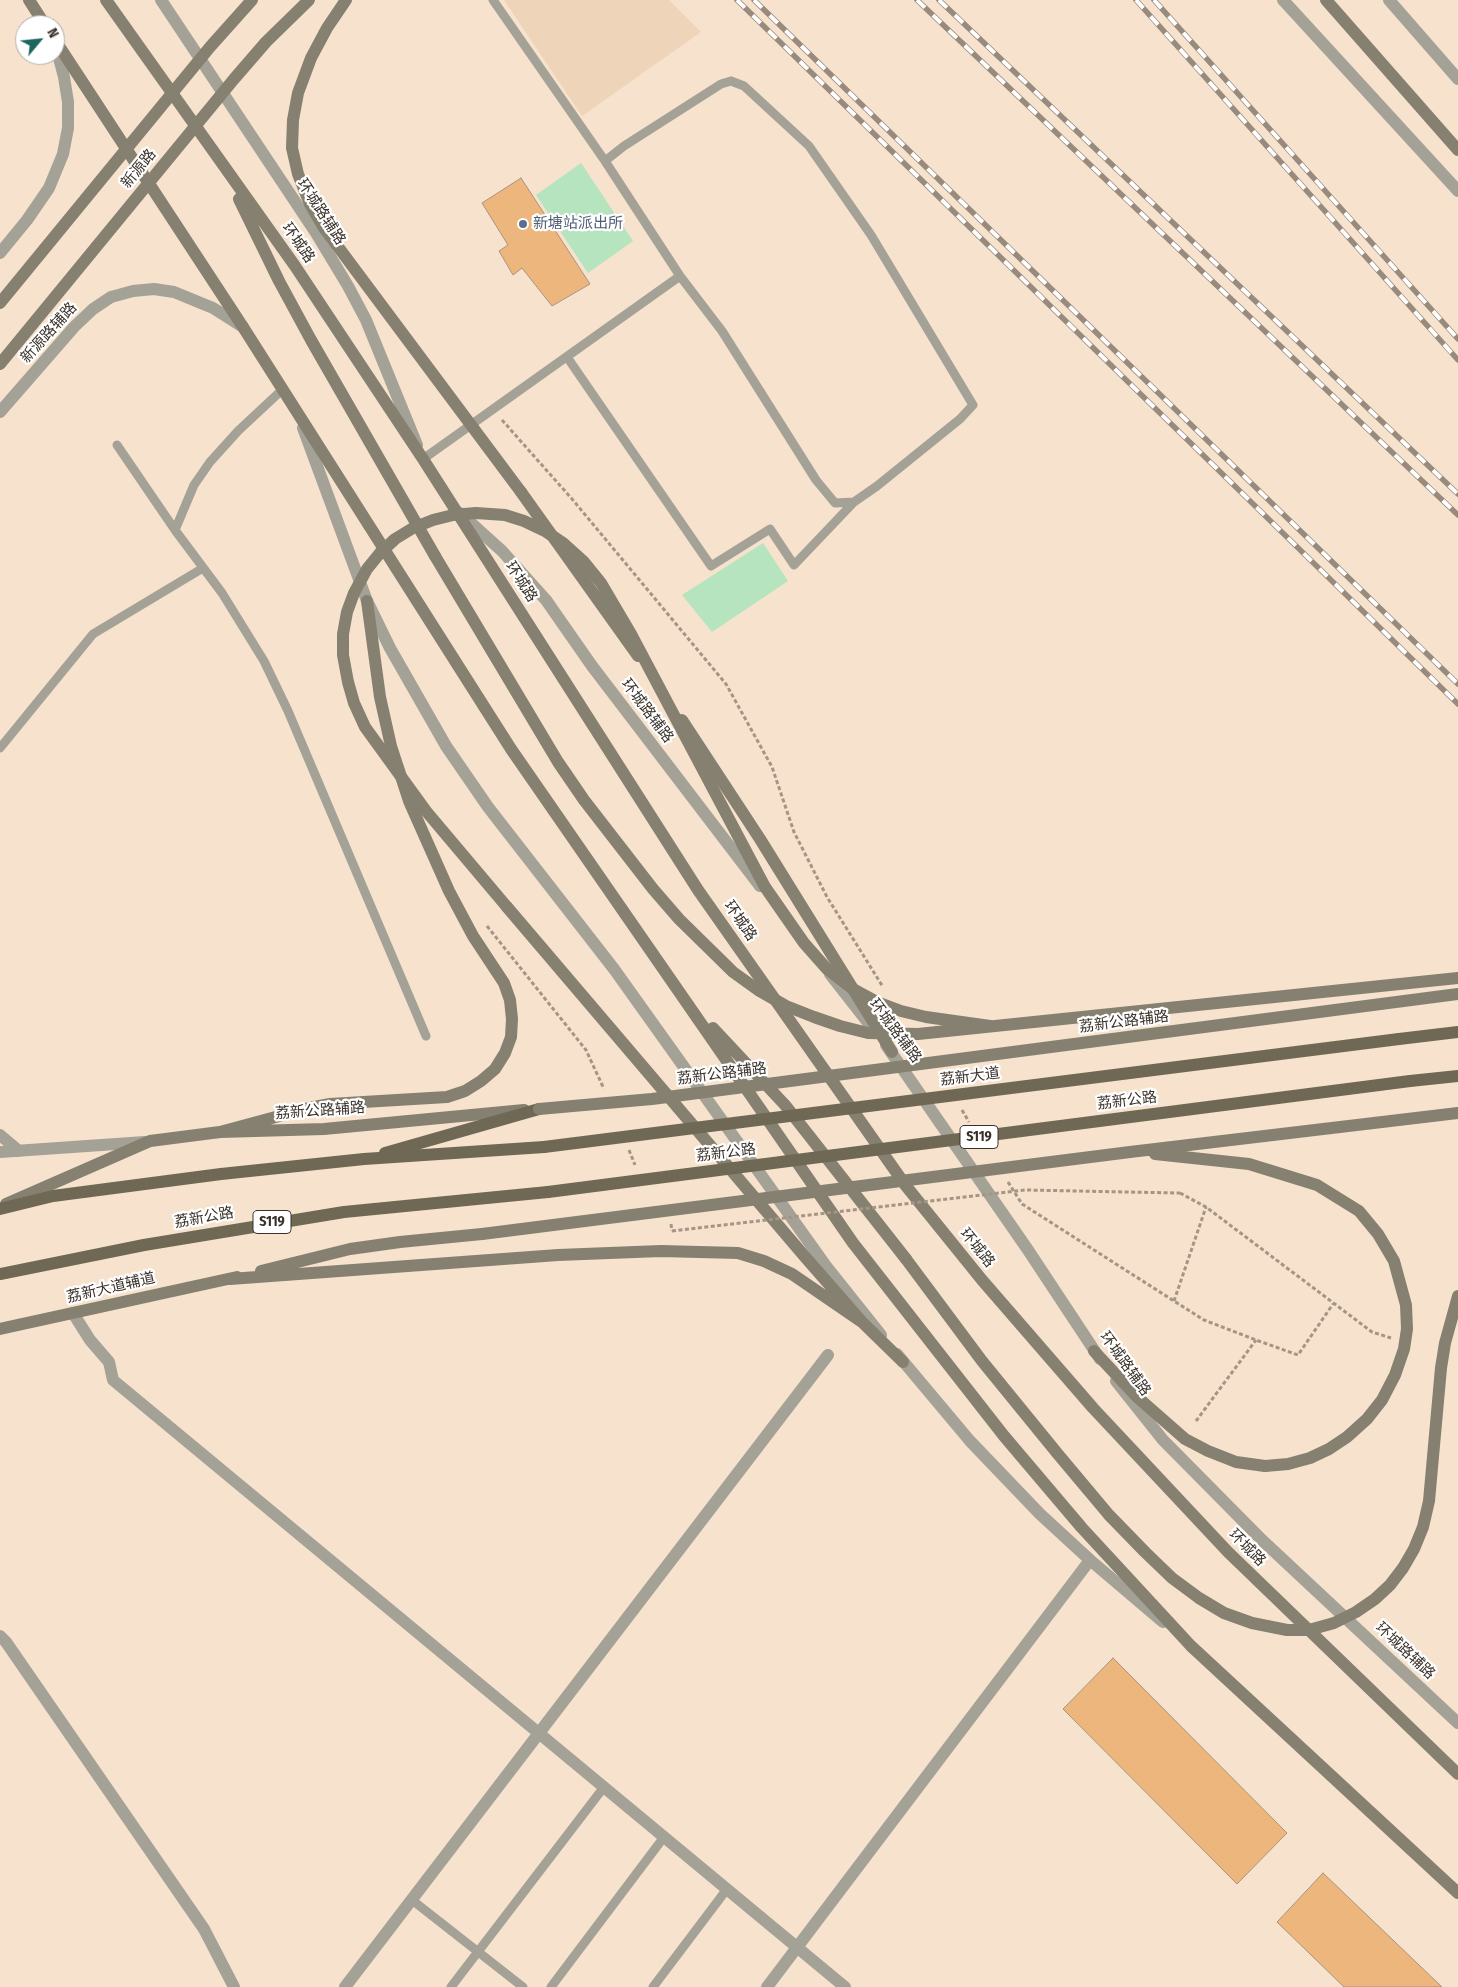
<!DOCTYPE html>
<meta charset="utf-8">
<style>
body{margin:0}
#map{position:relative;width:1458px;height:1987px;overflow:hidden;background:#f6e2cd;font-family:"Fira Sans Condensed",sans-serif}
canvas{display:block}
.north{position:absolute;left:15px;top:15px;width:50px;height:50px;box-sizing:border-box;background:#fff;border:1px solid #b0adaa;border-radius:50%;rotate:62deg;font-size:14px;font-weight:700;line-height:20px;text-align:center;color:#3a322a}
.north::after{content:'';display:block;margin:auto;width:18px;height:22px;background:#1d6760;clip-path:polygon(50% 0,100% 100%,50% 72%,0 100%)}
</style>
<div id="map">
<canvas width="1458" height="1987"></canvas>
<div class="north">N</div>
</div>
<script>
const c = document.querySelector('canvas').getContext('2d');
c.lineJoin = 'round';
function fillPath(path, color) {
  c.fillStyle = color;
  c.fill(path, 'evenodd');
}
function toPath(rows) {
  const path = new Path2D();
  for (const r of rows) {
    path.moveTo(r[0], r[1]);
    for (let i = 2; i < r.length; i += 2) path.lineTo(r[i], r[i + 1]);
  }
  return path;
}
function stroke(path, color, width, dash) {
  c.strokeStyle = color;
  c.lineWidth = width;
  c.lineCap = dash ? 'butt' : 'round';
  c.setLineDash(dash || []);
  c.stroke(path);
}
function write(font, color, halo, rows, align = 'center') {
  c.font = font + ' "Fira Sans Condensed","Noto Sans SC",sans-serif';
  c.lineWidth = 4.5;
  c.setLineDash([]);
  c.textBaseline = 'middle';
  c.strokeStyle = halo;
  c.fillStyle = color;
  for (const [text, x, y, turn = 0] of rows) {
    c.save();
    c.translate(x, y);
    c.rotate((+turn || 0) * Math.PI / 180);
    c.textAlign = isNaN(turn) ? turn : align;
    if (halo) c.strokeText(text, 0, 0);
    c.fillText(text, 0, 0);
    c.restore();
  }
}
fillPath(toPath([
 [504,0,669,0,701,32,582,116]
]), '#eed4b9');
fillPath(toPath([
 [581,163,633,241,588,273,536,195],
 [763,543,788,581,712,632,682,595]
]), '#b5e4be');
const building = toPath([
 [521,178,590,284,552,306,522,268,513,275,499,251,508,245,482,203,521,178],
 [1113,1658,1287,1833,1237,1884,1063,1709,1113,1658],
 [1323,1873,1442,1987,1344,1987,1277,1922,1323,1873]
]);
fillPath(building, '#edb67c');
stroke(building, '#a79480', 1);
stroke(toPath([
 [502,420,572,499,726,684,772,767,794,832,827,897,883,987],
 [487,926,586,1050,604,1089],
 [962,1110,969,1122],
 [629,1150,635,1165],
 [1008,1182,1022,1204,1174,1301,1204,1320,1256,1340,1298,1355,1333,1304],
 [1180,1193,1206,1207,1372,1332,1391,1338],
 [671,1224,672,1231],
 [1174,1301,1206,1207],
 [1196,1421,1256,1340]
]), '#a49586', 3, [4, 2.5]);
stroke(toPath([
 [493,0,605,161],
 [731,81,744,86,809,146,871,235,973,405,960,419,877,486,854,502,835,503,816,480,722,331,680,276,605,161,624,146,721,84,731,81],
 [567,357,711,566,770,529,794,565,854,502],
 [117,445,175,530,222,593,264,661,288,711,426,1036],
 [423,459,680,276],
 [175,530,194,485,210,462,238,431,283,389],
 [0,748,93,634,203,568],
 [412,1900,523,1987],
 [451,1987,604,1787],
 [551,1987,664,1837],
 [653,1987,727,1889]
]), '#a4a196', 9);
stroke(toPath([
 [0,1135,19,1151],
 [0,1152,145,1142],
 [73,1313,90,1340,109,1362,113,1380,845,1987],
 [0,1636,6,1642,204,1929,234,1987],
 [345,1987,828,1355],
 [767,1987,1090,1560]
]), '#a4a196', 12);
stroke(toPath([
 [161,0,316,233,348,286,366,320,417,445],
 [1283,0,1458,191],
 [1389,0,1458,79],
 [0,253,27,220,49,188,63,154,68,128,68,102,64,77,55,43],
 [0,412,74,327,93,309,111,297,133,291,154,289,174,292,213,308,243,327],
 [303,428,367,601,390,648,446,746,488,807,614,969,826,1266,881,1335],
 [460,513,502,551,546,600,592,666,760,886],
 [830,974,870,1025],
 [886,1045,1028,1250,1100,1359],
 [897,1354,970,1441,1040,1514,1090,1560,1163,1622],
 [1116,1381,1163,1440,1262,1540,1458,1723]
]), '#a4a196', 12);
stroke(toPath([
 [29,0,45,25],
 [106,0,295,266,423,459,698,890,906,1186,982,1280,1093,1408,1228,1552,1458,1774],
 [1326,0,1458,150],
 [55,40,243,327,511,749,853,1243,1004,1436,1082,1528,1191,1646,1458,1893],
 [239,199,279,281,311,340,435,556],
 [521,492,638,656],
 [682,720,760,839,892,1052],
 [507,907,806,1258,862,1322,903,1362],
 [713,1028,785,1105,906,1259],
 [220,1132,309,1108,330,1104,447,1097,465,1091,481,1081,495,1069,505,1053,511,1037,512,1019,510,1000,504,983,473,936,449,891,409,801,391,746,380,697,367,601],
 [6,1204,150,1141,220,1132,324,1129,524,1110],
 [261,1271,350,1249,400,1242,482,1234],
 [230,1279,558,1255,661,1251,738,1253,764,1261,792,1274,862,1322],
 [0,1329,237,1277],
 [1094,1351,1136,1396,1185,1439,1208,1451,1236,1462,1265,1466]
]), '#858070', 12);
stroke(toPath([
 [1399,1039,1458,1032],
 [1410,1081,1458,1076],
 [385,1153,539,1109],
 [0,1209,53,1196,221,1174,364,1159,544,1147],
 [0,1274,144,1245,344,1212,548,1192]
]), '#6e6855', 12);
const rail = toPath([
 [737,0,1458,704],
 [754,0,1458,684],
 [917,0,1458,515],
 [939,0,1458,494],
 [1136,0,1458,360],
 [1154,0,1458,339]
]);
stroke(rail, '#988a7c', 5.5);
stroke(rail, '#fff', 4, [11]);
stroke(toPath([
 [672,1231,1025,1190,1180,1193]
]), '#a49586', 3, [4, 2.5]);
stroke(toPath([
 [346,0,327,28,311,58,298,93,293,120,292,148,298,174,310,204,324,228,521,492],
 [0,303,210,47,252,0],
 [0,364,234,79,266,42,309,0],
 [435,556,558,762,584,800,653,889,679,919,733,972,758,990,786,1006,814,1017,840,1026,868,1033,918,1034,1458,978],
 [507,907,426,811,365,727,354,703,348,682,343,655,343,634,347,612,354,593,367,569,380,553,395,539,413,528,433,520,453,515,476,513,505,515,524,521,545,531,563,543,584,562,601,583,631,634,765,887,804,943,827,969,853,989,877,1002,901,1011,926,1017,990,1026],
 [539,1109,652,1099,1458,994],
 [1155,1154,1249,1164,1317,1185,1359,1211,1378,1234,1394,1261,1406,1305,1407,1329,1404,1349,1395,1375,1382,1400,1367,1419,1347,1437,1329,1449,1310,1458,1288,1464,1265,1466],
 [482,1234,1130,1152,1458,1113],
 [906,1259,982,1361,1057,1453,1109,1515,1145,1552,1172,1578,1199,1598,1224,1613,1252,1623,1287,1630,1309,1630,1334,1623,1356,1612,1375,1599,1390,1585,1403,1568,1414,1549,1423,1527,1429,1501,1441,1368,1445,1343,1458,1296]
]), '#858070', 12);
stroke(toPath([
 [544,1147,1399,1039],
 [548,1192,1410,1081]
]), '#6e6855', 12);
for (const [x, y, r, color] of [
 [523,224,5,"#5c6f8a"]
]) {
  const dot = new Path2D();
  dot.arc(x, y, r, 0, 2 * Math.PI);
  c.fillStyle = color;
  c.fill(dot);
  stroke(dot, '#fff', 2);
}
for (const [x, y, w] of [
 [979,1137,38],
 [272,1222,38]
]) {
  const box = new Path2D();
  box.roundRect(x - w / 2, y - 11.5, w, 23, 4);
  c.fillStyle = '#fff';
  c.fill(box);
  stroke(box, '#3a322a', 1);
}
write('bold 14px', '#3a322a', null, [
 ["S119",979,1137],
 ["S119",272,1222]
]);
write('15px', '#3a322a', '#fff', [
 ["新源路",139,169,-51],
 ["环城路辅路",321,212,57],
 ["环城路",298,243,55],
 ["新源路辅路",49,333,-48],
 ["环城路",521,582,57],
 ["环城路辅路",647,711,53],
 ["环城路",740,921,55],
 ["荔新公路辅路",1124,1022,-7],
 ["环城路辅路",895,1031,53],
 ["荔新公路辅路",722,1074,-7],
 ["荔新大道",970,1077,-7],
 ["荔新公路",1127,1101,-7],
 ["荔新公路辅路",320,1111,-4],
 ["荔新公路",726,1153,-7],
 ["荔新公路",204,1218,-10],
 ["环城路",977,1248,51],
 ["荔新大道辅道",111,1288,-13],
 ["环城路辅路",1125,1364,54],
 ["环城路",1247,1548,45],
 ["环城路辅路",1405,1651,43]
]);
write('15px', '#4e5e75', '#fff', [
 ["新塘站派出所",533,224]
], 'left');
</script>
